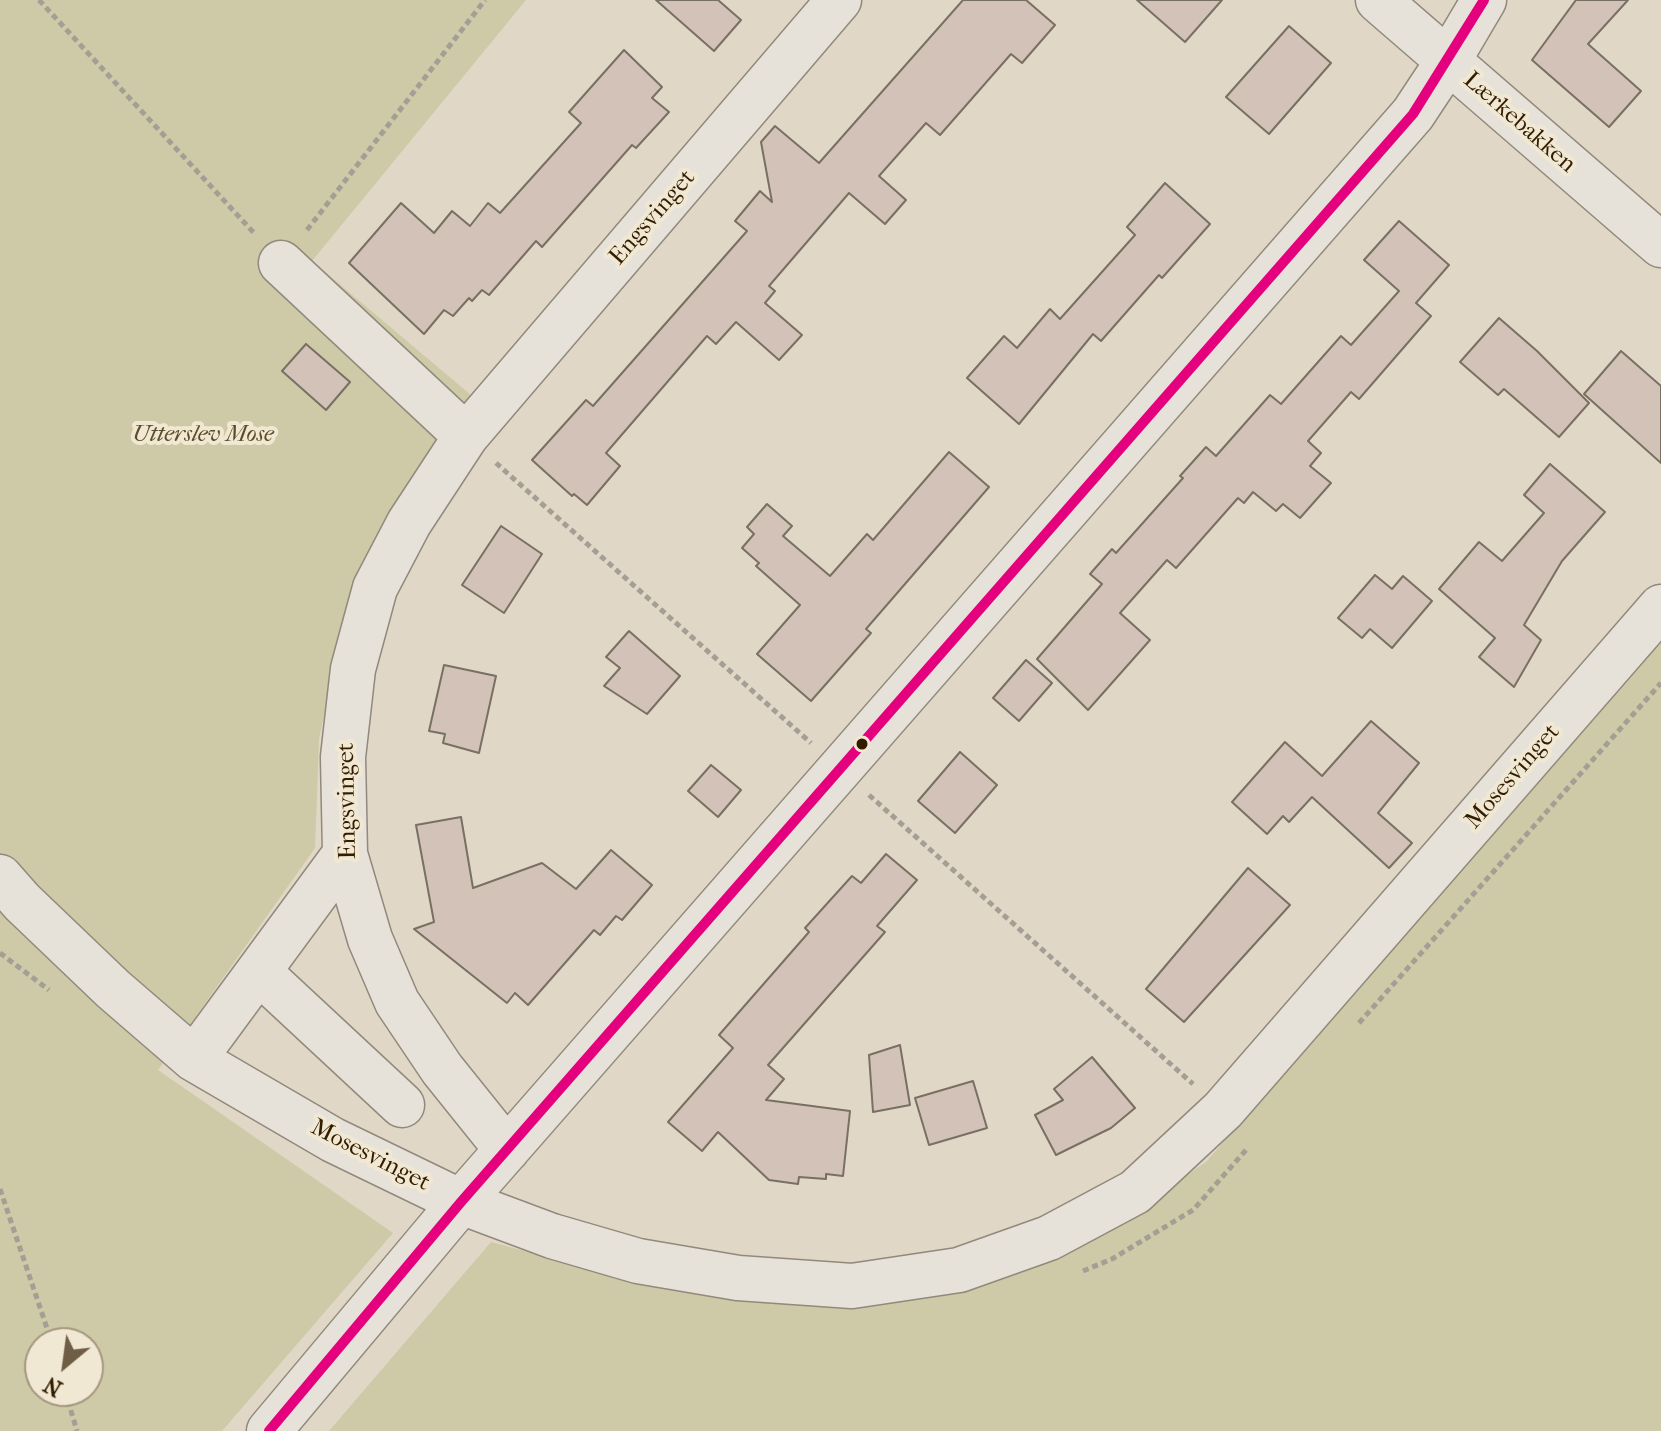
<!DOCTYPE html>
<meta charset="utf-8">
<style>
body{margin:0}
#map{position:relative;width:1661px;height:1431px;overflow:hidden;background:#e0d7c6;font-family:"IM FELL French Canon",serif}
canvas{display:block}
.north{position:absolute;left:24px;top:1327px;width:80px;height:80px;box-sizing:border-box;background:#f1e8d3;border:2px solid #a5977f;border-radius:50%;rotate:209deg;font-size:22px;font-weight:700;line-height:32px;text-align:center;color:#321d01}
.north::after{content:'';display:block;margin:auto;width:28px;height:36px;background:#6f5e46;clip-path:polygon(50% 0,100% 100%,50% 72%,0 100%)}
</style>
<div id="map">
<canvas width="1661" height="1431"></canvas>
<div class="north">N</div>
</div>
<script>
const c = document.querySelector('canvas').getContext('2d');
c.lineJoin = 'round';
function fillPath(path, color) {
  c.fillStyle = color;
  c.fill(path, 'evenodd');
}
function toPath(rows) {
  const path = new Path2D();
  for (const r of rows) {
    path.moveTo(r[0], r[1]);
    for (let i = 2; i < r.length; i += 2) path.lineTo(r[i], r[i + 1]);
  }
  return path;
}
function stroke(path, color, width, dash) {
  c.strokeStyle = color;
  c.lineWidth = width;
  c.lineCap = dash ? 'butt' : 'round';
  c.setLineDash(dash || []);
  c.stroke(path);
}
function write(font, color, halo, rows, align = 'center') {
  c.font = font + ' "IM FELL French Canon",serif';
  c.lineWidth = 8;
  c.setLineDash([]);
  c.textBaseline = 'middle';
  c.strokeStyle = halo;
  c.fillStyle = color;
  for (const [text, x, y, turn = 0] of rows) {
    c.save();
    c.translate(x, y);
    c.rotate((+turn || 0) * Math.PI / 180);
    c.textAlign = isNaN(turn) ? turn : align;
    if (halo) c.strokeText(text, 0, 0);
    c.fillText(text, 0, 0);
    c.restore();
  }
}
fillPath(toPath([
 [0,0,526,0,312,261,472,396,383,526,341,634,319,739,315,848,158,1070,393,1233,222,1431,0,1431],
 [40,1343,88,1343,88,1391,40,1391],
 [1661,639,1661,1431,329,1431,491,1242,651,1285,928,1295,1021,1273,1101,1234,1206,1162]
]), '#cec9a6');
const building = toPath([
 [656,0,718,0,741,20,714,51,656,0],
 [963,0,1026,0,1055,25,1022,63,1011,54,940,135,926,123,879,176,906,200,885,224,849,193,769,286,775,291,765,303,802,335,779,360,736,322,716,344,707,336,606,453,620,466,587,505,574,494,572,496,532,460,586,400,593,406,747,231,735,221,760,191,772,202,761,142,775,126,819,163,963,0],
 [1137,0,1222,0,1185,42,1137,0],
 [1576,0,1628,0,1588,44,1641,91,1609,127,1532,60,1576,0],
 [1289,26,1331,63,1269,134,1226,97,1289,26],
 [624,50,662,87,652,98,669,112,636,148,632,145,542,247,536,241,489,295,482,290,472,301,469,298,453,316,444,310,424,334,349,263,401,203,434,233,452,211,470,226,488,203,500,213,581,123,569,112,624,50],
 [1165,183,1210,224,1162,278,1159,275,1101,341,1093,334,1019,424,967,378,1004,336,1017,348,1050,309,1060,319,1135,235,1127,227,1165,183],
 [1399,221,1449,265,1416,303,1431,316,1359,399,1351,392,1308,441,1321,453,1310,466,1331,483,1300,518,1283,504,1276,511,1253,492,1244,503,1238,498,1176,568,1167,560,1120,613,1150,640,1088,710,1037,659,1102,584,1090,574,1112,549,1116,553,1183,478,1180,476,1206,447,1216,456,1270,395,1281,404,1341,336,1351,345,1399,291,1364,260,1399,221],
 [1499,318,1537,351,1589,403,1559,437,1504,389,1498,395,1460,362,1499,318],
 [306,344,350,382,326,410,282,371,306,344],
 [1621,351,1661,386,1661,463,1584,394,1621,351],
 [949,452,989,487,866,629,871,633,811,701,757,654,800,605,756,566,759,563,742,548,754,534,747,527,767,504,792,526,783,536,830,576,867,534,873,540,949,452],
 [1550,464,1605,512,1562,561,1524,625,1541,640,1514,687,1479,657,1495,638,1439,589,1479,542,1502,561,1544,513,1524,495,1550,464],
 [501,526,542,554,504,613,462,585,501,526],
 [1375,575,1392,589,1403,576,1432,601,1392,648,1370,629,1362,638,1338,618,1375,575],
 [629,631,680,676,647,714,604,686,620,668,606,657,629,631],
 [1026,660,1052,683,1019,721,993,698,1026,660],
 [444,665,496,676,479,753,443,743,445,734,429,731,444,665],
 [1371,721,1419,763,1378,813,1412,843,1389,868,1312,797,1289,822,1283,816,1267,834,1232,802,1285,742,1322,776,1371,721],
 [960,752,997,785,955,833,918,801,960,752],
 [711,765,741,790,718,817,688,791,711,765],
 [461,817,473,888,542,863,576,889,611,850,652,885,622,920,616,916,600,935,594,930,528,1005,515,993,507,1003,414,929,434,922,416,825,461,817],
 [886,854,917,880,877,926,885,932,768,1065,784,1079,766,1100,850,1111,843,1176,826,1174,826,1179,799,1177,798,1184,769,1180,718,1132,702,1151,668,1122,733,1048,719,1035,809,932,805,928,852,876,861,883,886,854],
 [1248,868,1290,905,1184,1022,1146,989,1248,868],
 [900,1045,910,1105,873,1112,869,1055,900,1045],
 [1092,1057,1135,1108,1111,1128,1056,1155,1035,1115,1063,1100,1054,1089,1092,1057],
 [973,1081,987,1128,929,1145,915,1098,973,1081]
]);
fillPath(building, '#d3c2b8');
stroke(building, '#787062', 2);
const minor = toPath([
 [1378,0,1661,245],
 [281,263,466,436],
 [0,877,22,902,113,989,194,1059,333,1140,461,1202,552,1236,638,1261,738,1278,852,1286,959,1270,1049,1238,1135,1192,1223,1110,1661,607],
 [259,972,402,1105],
 [194,1059,345,854],
 [507,1150,442,1069,397,1002,370,939,345,854,343,757,353,669,375,588,409,523,466,436,839,0],
 [269,1431,461,1202,1413,114,1448,61,1484,0]
]);
stroke(minor, '#91897c', 47);
stroke(toPath([
 [39,0,254,233],
 [307,230,485,0],
 [496,463,811,743],
 [869,795,1193,1084],
 [0,953,49,990],
 [1359,1023,1661,683],
 [0,1189,52,1343],
 [1083,1271,1112,1259,1193,1210,1246,1150],
 [65,1391,77,1431]
]), '#a49e94', 5, [6, 4]);
stroke(minor, '#e6e2da', 44);
stroke(toPath([
 [269,1431,461,1202,1413,114,1484,0]
]), '#e5007d', 10);
for (const [x, y, r, color] of [
 [862,744,7,"#321d01"]
]) {
  const dot = new Path2D();
  dot.arc(x, y, r, 0, 2 * Math.PI);
  c.fillStyle = color;
  c.fill(dot);
  stroke(dot, '#f1e8d3', 3);
}
write('24px', '#321d01', '#f1e8d3', [
 ["Lærkebakken",1519,123,41],
 ["Engsvinget",653,218,-49],
 ["Mosesvinget",1513,777,-49],
 ["Engsvinget",348,801,-91],
 ["Mosesvinget",370,1156,27]
]);
write('italic 24px', '#5c4d2a', '#f1e8d3', [
 ["Utterslev Mose",203,435]
]);
</script>
